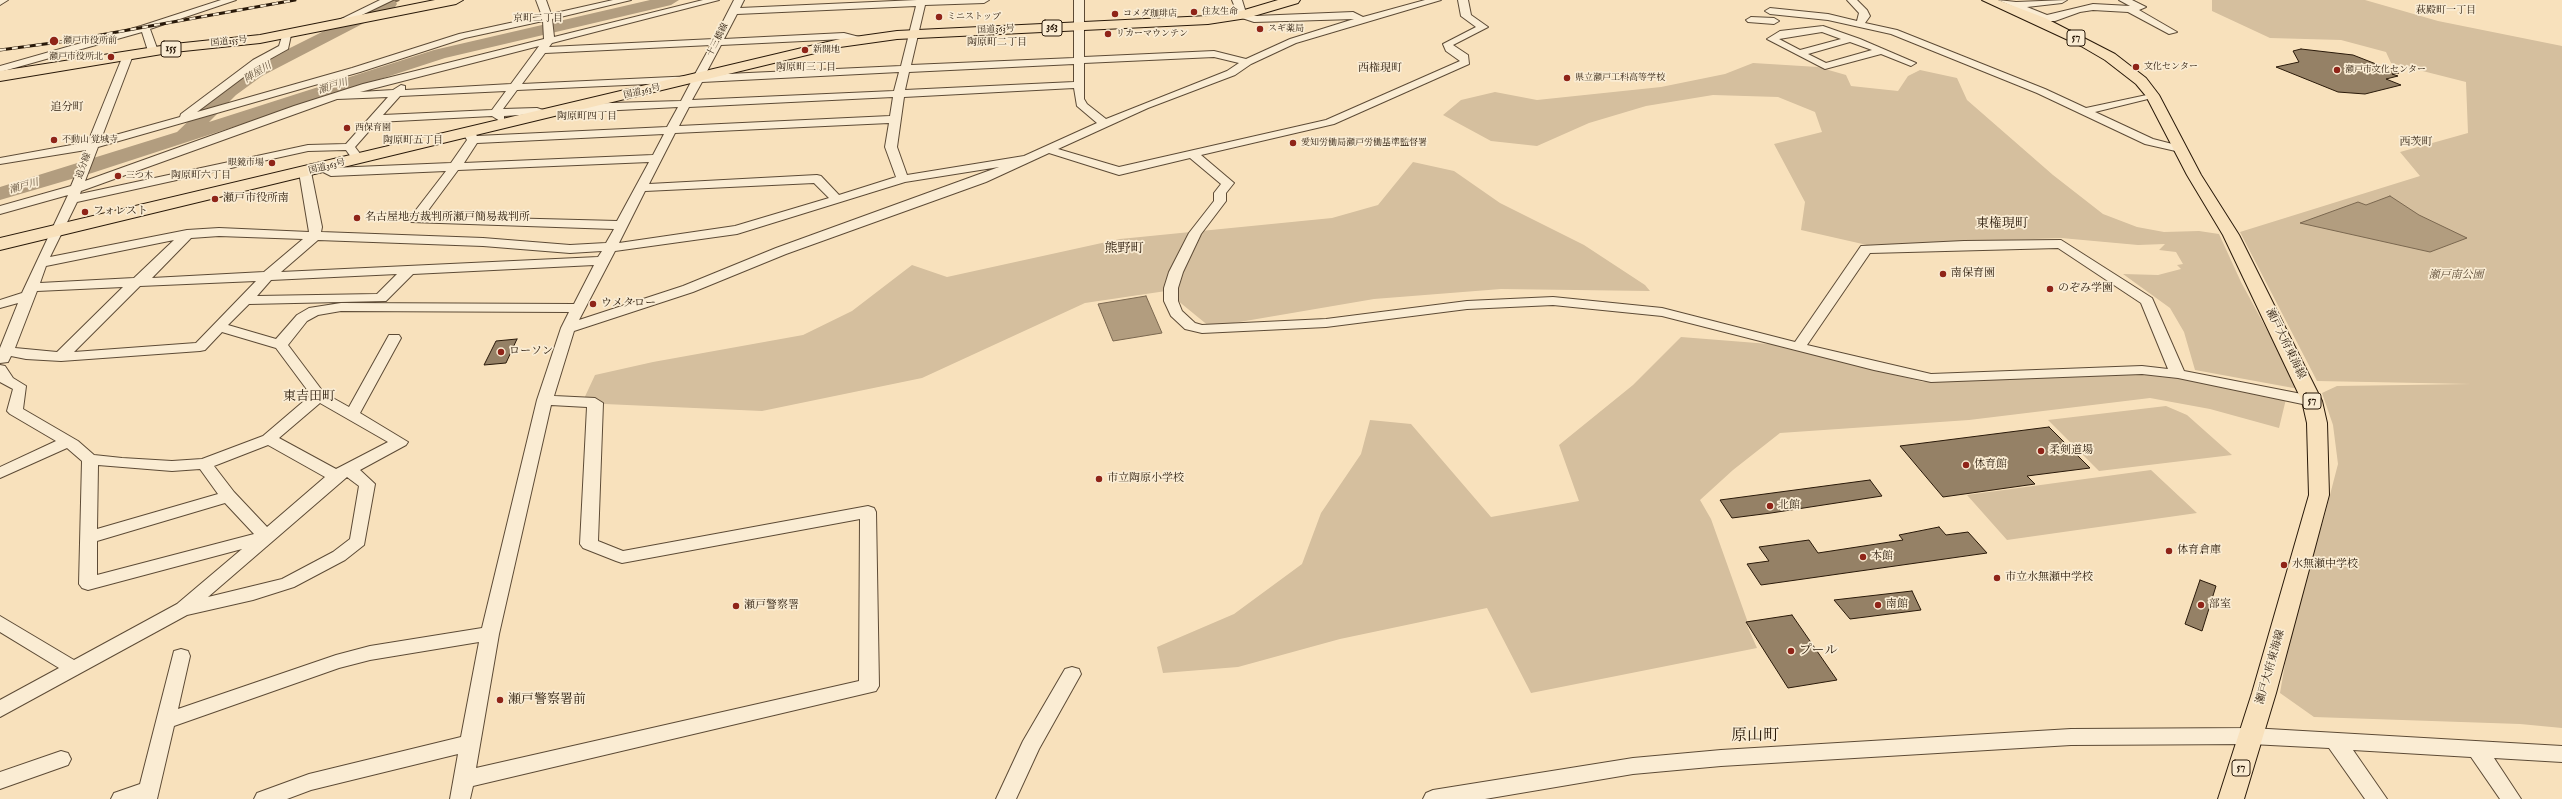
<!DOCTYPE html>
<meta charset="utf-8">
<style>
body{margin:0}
canvas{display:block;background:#f8e1bc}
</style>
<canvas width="2562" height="799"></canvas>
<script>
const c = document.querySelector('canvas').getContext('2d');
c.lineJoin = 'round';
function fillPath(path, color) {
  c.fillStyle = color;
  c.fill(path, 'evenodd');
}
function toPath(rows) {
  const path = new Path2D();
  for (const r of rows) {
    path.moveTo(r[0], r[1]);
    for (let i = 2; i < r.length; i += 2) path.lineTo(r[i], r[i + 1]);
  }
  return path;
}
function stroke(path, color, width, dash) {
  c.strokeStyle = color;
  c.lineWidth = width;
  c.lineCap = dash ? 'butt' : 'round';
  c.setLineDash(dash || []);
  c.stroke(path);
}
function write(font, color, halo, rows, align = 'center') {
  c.font = font + ' "IM FELL English","Noto Serif JP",serif';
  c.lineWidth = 3.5;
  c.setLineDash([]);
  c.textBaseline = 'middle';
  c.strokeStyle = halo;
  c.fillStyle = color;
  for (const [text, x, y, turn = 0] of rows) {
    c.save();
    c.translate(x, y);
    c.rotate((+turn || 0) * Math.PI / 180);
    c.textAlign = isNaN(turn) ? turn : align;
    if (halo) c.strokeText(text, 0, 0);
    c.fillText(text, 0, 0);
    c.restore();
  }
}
fillPath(toPath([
 [2212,0,2365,0,2438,21,2562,46,2562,728,2520,724,2314,717,2280,693,2292,623,2324,518,2338,464,2333,425,2322,393,2337,386,2471,384,2317,381,2240,232,2420,176,2400,152,2468,133,2466,82,2391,63,2386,52,2341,40,2270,38,2212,11],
 [1753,63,1818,67,1846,75,1851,86,1898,91,1908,76,1920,70,1957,78,1967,100,2053,175,2103,214,2137,227,2164,232,2199,231,2219,234,2241,282,2299,389,2195,370,2184,332,2170,308,2123,274,2158,275,2181,269,2177,265,2183,264,2176,252,2159,250,2165,244,2138,245,2061,238,1867,245,1801,230,1805,202,1774,144,1822,132,1815,112,1778,97,1713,95,1646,106,1589,123,1537,146,1491,141,1443,115,1461,100,1495,92,1537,100,1661,87,1725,74],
 [1413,162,1454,171,1500,203,1584,245,1645,285,1650,291,1501,289,1374,299,1210,327,1166,291,1085,303,922,378,762,411,582,403,595,375,653,362,803,335,852,311,912,265,947,277,1120,239,1332,218,1378,205],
 [1681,337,1782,345,1923,382,2163,372,2286,399,2279,428,2210,409,2150,398,1969,420,1780,433,1733,470,1700,500,1711,519,1747,620,1746,623,1757,648,1531,693,1487,608,1340,639,1238,667,1163,673,1157,647,1234,614,1302,564,1321,513,1361,454,1370,420,1411,424,1491,517,1579,501,1559,445,1633,385],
 [2166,406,2187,415,2232,455,2099,471,2048,420],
 [2151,470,2197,513,2007,540,1967,495]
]), '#d5bf9e');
const water = toPath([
 [2390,196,2419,215,2467,238,2430,252,2300,223,2358,202,2366,205,2390,196],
 [1146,296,1162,333,1113,341,1098,304,1146,296]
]);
fillPath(water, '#b29d7f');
stroke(water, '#7b6850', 1);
stroke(toPath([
 [389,4,398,0]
]), '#7b6850', 3);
fillPath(toPath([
 [386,0,395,1,397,4,395,7,262,76,236,95,209,122,434,50,650,0,679,0,671,5,445,58,92,173,0,200,0,187,177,132,224,87,250,68,386,0]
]), '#b29d7f');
const building = toPath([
 [2301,49,2353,55,2399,73,2392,74,2398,76,2386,79,2401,85,2365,94,2338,92,2276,67,2299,62,2293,51,2301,49],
 [517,339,506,363,484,365,496,341,517,339],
 [2049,427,2090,468,2027,476,2035,484,1943,497,1900,446,2049,427],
 [1870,480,1882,496,1771,513,1732,518,1720,500,1870,480],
 [1939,527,1946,535,1968,532,1987,553,1761,585,1747,564,1769,561,1759,547,1809,540,1818,553,1903,540,1899,535,1939,527],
 [2200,580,2216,586,2202,631,2185,624,2200,580],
 [1912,591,1921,610,1850,619,1834,600,1912,591],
 [1792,615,1837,680,1788,688,1746,622,1792,615]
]);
fillPath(building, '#958166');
stroke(building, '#291909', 1);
const minor = toPath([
 [0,0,8,0,0,5,0,0],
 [221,0,236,0,150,29,158,51,157,53,148,51,142,32,0,72,0,66,141,26,221,0],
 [380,0,393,0,339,26,331,24,380,0],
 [536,0,546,0,551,14,613,0,631,0,552,19,554,37,703,0,719,0,552,43,549,47,714,39,734,0,744,0,740,8,917,0,989,0,984,3,925,5,911,65,1074,58,1074,0,1084,0,1084,57,1214,51,1246,59,1290,39,1354,19,1254,22,1239,17,1232,0,1242,0,1246,13,1255,16,1353,12,1363,17,1425,0,1441,0,1296,43,1251,64,1235,75,1148,108,1058,149,1119,167,1326,120,1460,61,1446,51,1443,44,1476,27,1461,16,1458,0,1468,0,1471,15,1488,27,1453,45,1468,55,1469,64,1334,124,1201,155,1234,183,1226,193,1226,201,1201,234,1183,272,1178,288,1178,301,1182,311,1195,323,1202,325,1326,319,1467,301,1553,297,1662,308,1795,342,1861,246,1964,241,2061,240,2152,298,2184,371,2312,396,2320,401,2312,406,2178,378,2142,374,1931,382,1874,370,1662,316,1553,305,1467,309,1326,327,1202,333,1185,329,1171,316,1164,301,1164,288,1169,272,1189,233,1214,201,1214,193,1221,184,1190,158,1119,175,1049,153,986,182,786,254,693,292,574,331,554,396,595,398,603,403,598,541,623,551,868,506,874,508,876,512,879,686,876,691,473,786,470,799,450,799,458,754,311,790,287,799,254,799,257,793,309,774,461,737,479,642,370,660,339,668,174,726,157,799,111,799,114,793,140,784,174,651,181,649,188,651,190,656,178,709,336,655,370,646,482,628,537,400,561,328,569,312,341,311,318,315,307,321,288,345,324,393,349,407,389,335,399,335,401,338,360,413,408,442,406,445,360,470,375,484,364,545,345,560,294,587,253,600,187,615,0,717,0,700,59,668,0,632,0,616,74,660,177,604,242,549,88,590,82,588,79,584,82,461,67,448,0,478,0,467,56,441,10,414,7,411,13,389,0,382,0,365,5,366,13,378,26,386,23,409,78,441,94,455,122,458,172,461,202,459,263,436,311,395,276,348,222,332,205,350,200,351,61,361,26,359,11,356,8,362,0,363,0,348,18,303,0,308,0,300,22,293,68,195,0,214,0,206,71,186,86,150,0,164,0,158,88,142,124,53,133,55,101,139,180,117,181,114,253,60,279,46,283,33,291,35,288,49,261,64,197,112,352,68,459,34,542,16,536,0],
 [916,6,901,66,705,75,721,45,844,39,862,42,867,39,844,33,724,39,737,14,916,6],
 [543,21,544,39,363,84,294,106,85,181,98,147,360,72,465,38,543,21],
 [711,45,694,76,522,84,545,53,711,45],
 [539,46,511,84,405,90,405,86,401,85,393,90,360,92,539,46],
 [1214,57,1239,63,1227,71,1106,119,1087,104,1084,99,1084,63,1214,57],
 [1074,64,1074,82,905,90,909,72,1074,64],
 [899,72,894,91,692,100,702,82,899,72],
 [691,82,681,101,576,104,571,107,576,110,600,111,678,107,667,127,477,136,473,131,469,130,463,133,467,140,451,163,332,168,321,164,315,168,331,176,446,171,409,219,411,222,614,229,606,243,570,245,483,238,321,232,322,227,311,172,305,168,299,172,309,232,219,228,187,230,50,257,77,202,308,151,346,150,351,157,359,157,361,155,355,147,377,122,492,116,500,121,504,120,504,116,536,114,549,116,549,112,537,108,503,109,517,90,691,82],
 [1074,88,1077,106,1097,123,1024,156,907,175,897,147,904,97,1074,88],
 [506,91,492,110,383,115,400,96,506,91],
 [388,97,346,144,308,145,80,194,81,191,337,99,388,97],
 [893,97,890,116,679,126,689,107,893,97],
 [889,123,885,147,896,177,839,195,821,176,817,175,649,184,675,133,889,123],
 [664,134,653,155,464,163,477,143,664,134],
 [649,162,617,221,424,216,458,170,649,162],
 [999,167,776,248,683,286,579,320,615,251,737,234,905,182,999,167],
 [814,183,829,198,735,226,619,243,645,191,814,183],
 [219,236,303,239,264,272,152,278,191,238,219,236],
 [174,240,134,278,40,283,46,266,174,240],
 [318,240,483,246,570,253,602,251,598,257,281,272,318,240],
 [2058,248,2141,303,2168,369,2142,366,1931,374,1807,345,1870,253,2058,248],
 [594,265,574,304,341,303,309,308,297,315,276,339,228,325,249,304,386,301,413,274,594,265],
 [397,274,377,294,257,296,271,280,397,274],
 [256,281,196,343,74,352,140,286,256,281],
 [123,287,57,352,15,348,37,291,123,287],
 [320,403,388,442,336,469,279,438,320,403],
 [551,405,587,407,580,544,583,548,616,561,622,563,860,519,859,681,476,768,499,634,551,405],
 [268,445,325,477,267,527,234,492,214,466,268,445],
 [98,465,172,471,200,469,218,494,97,529,98,465],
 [347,477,359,486,350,539,333,552,282,579,208,597,347,477],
 [225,503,254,534,97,575,97,541,225,503],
 [1847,0,1857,0,1867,10,1870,16,1865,23,1897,30,2045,89,2086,108,2156,93,2156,97,2095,112,2153,139,2184,147,2186,149,2180,152,2145,144,2037,93,1891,34,1828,20,1770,14,1765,11,1770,8,1828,14,1857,21,1859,13,1847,0],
 [1998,0,2016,2,2067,0,2062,3,2027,7,2047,15,2093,4,2130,6,2119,0,2132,0,2146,7,2139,10,2177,32,2169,34,2128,12,2093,10,2080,12,2055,21,2046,21,1998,0],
 [1751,17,1774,18,1779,21,1774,24,1748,22,1746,20,1751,17],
 [1823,26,1860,39,1916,63,1911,66,1881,54,1825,69,1767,39,1780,31,1823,26],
 [1822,32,1841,39,1800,50,1779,39,1822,32],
 [1850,42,1872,50,1826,63,1808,54,1850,42],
 [1072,667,1079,669,1081,674,1039,749,1016,799,996,799,1023,741,1065,669,1072,667],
 [2251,728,2562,746,2562,762,2494,758,2521,799,2500,799,2471,757,2353,750,2387,799,2365,799,2329,748,2251,744,2071,745,1721,766,1633,774,1485,799,1423,799,1426,793,1433,790,1633,758,1721,750,2071,729,2251,728],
 [61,751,68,753,71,759,68,765,0,789,0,772,61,751]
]);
const major = toPath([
 [1982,0,1998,0,2045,18,2115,54,2146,78,2159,95,2201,175,2239,235,2322,401,2327,423,2329,495,2276,693,2244,799,2218,799,2252,693,2309,495,2307,423,2302,401,2223,235,2187,175,2146,96,2136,84,2105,60,2081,46,1982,0]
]);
const highway = toPath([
 [435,0,463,0,456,4,260,43,174,52,0,81,0,71,174,44,260,35,435,0],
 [1278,0,1300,0,1298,3,1247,18,1208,24,897,39,840,47,0,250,0,238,840,39,897,31,1208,16,1241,11,1278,0]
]);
stroke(minor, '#5d4b36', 2);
stroke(major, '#291909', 2);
stroke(highway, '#291909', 2);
fillPath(minor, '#faecd3');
fillPath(major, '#f8e1bc');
fillPath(highway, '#f8e1bc');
const rail = toPath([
 [0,50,67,41,295,0]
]);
stroke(rail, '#291909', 3);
stroke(rail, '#faecd3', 2, [6]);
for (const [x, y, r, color] of [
 [1194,12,4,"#8f2418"],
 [1115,14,4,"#8f2418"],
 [939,17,4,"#8f2418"],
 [1260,29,4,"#8f2418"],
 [1108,34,4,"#8f2418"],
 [54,41,5,"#8f2418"],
 [805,50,4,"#8f2418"],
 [111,57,4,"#8f2418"],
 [2136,67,4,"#8f2418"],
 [2337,70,4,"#8f2418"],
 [1567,78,4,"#8f2418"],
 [347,128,4,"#8f2418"],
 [54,140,4,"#8f2418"],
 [1293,143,4,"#8f2418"],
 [272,163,4,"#8f2418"],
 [118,176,4,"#8f2418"],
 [215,199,4,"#8f2418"],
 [85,212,4,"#8f2418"],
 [357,218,4,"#8f2418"],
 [1943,274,4,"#8f2418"],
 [2050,289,4,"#8f2418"],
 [593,304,4,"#8f2418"],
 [501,352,4,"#8f2418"],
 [2041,451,4,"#8f2418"],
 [1966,465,4,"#8f2418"],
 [1099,479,4,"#8f2418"],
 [1770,506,4,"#8f2418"],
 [2169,551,4,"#8f2418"],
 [1863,557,4,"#8f2418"],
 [2284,565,4,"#8f2418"],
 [1997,578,4,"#8f2418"],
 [1878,605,4,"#8f2418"],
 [2201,605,4,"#8f2418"],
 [736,606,4,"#8f2418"],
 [1791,651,4,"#8f2418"],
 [500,700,4,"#8f2418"]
]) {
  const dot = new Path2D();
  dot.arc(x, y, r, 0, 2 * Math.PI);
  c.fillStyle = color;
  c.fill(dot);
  stroke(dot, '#faecd3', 1.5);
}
write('9px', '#291909', '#faecd3', [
 ["住友生命",1202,12],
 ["コメダ珈琲店",1123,14],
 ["ミニストップ",947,17],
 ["スギ薬局",1268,29],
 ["リカーマウンテン",1116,34],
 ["瀬戸市役所前",63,41],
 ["新開地",813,50],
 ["瀬戸市役所北",103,57,"right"],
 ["文化センター",2144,67],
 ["瀬戸市文化センター",2345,70],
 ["県立瀬戸工科高等学校",1575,78],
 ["西保育園",355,128],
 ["不動山 覚城寺",62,140],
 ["愛知労働局瀬戸労働基準監督署",1301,143],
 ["眼鏡市場",264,163,"right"],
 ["三つ木",126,176]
], 'left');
write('9px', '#291909', '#faecd3', [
 ["国道363号",996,30,-3],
 ["十三橋線",718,40,-63],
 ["国道155号",229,42,-6],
 ["国道363号",642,92,-13],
 ["追分線",84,166,-69],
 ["国道363号",327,167,-14]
]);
write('10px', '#291909', '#faecd3', [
 ["萩殿町一丁目",2446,11],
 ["京町二丁目",538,19],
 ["陶原町二丁目",997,43],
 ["陶原町三丁目",806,68],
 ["陶原町四丁目",587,117],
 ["陶原町五丁目",413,141],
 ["陶原町六丁目",201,176]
]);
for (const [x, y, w] of [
 [1052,28,20],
 [2076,38,18],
 [171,49,20],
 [2312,401,18],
 [2241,768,18]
]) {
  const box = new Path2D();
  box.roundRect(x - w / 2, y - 8, w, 16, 3);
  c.fillStyle = '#faecd3';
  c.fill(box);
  stroke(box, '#291909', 1);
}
write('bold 10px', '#291909', null, [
 ["363",1052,28],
 ["57",2076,38],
 ["155",171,49],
 ["57",2312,401],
 ["57",2241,768]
]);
write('italic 10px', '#604e38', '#faecd3', [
 ["陣屋川",258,73,-31],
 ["瀬戸川",333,87,-18],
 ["瀬戸川",24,187,-16]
]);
write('11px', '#291909', '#faecd3', [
 ["西権現町",1380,69],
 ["追分町",67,108],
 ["西茨町",2416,143]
]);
write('11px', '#291909', '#faecd3', [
 ["瀬戸市役所南",223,199],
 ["フォレスト",93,212],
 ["名古屋地方裁判所瀬戸簡易裁判所",365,218],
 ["南保育園",1951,274],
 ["のぞみ学園",2058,289],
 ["ウメタロー",601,304],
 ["ローソン",509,352],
 ["柔剣道場",2049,451],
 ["体育館",1974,465],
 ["市立陶原小学校",1107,479],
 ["北館",1778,506],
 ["体育倉庫",2177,551],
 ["本館",1871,557],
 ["水無瀬中学校",2292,565],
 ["市立水無瀬中学校",2005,578],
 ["南館",1886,605],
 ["部室",2209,605],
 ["瀬戸警察署",744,606]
], 'left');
write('italic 11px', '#5d4b36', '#faecd3', [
 ["瀬戸南公園",2456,276]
]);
write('11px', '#291909', '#faecd3', [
 ["瀬戸大府東海線",2285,344,64],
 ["瀬戸大府東海線",2271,667,-74]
]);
write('13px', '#291909', '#faecd3', [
 ["東権現町",2002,224],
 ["熊野町",1124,249],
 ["東吉田町",309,397]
]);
write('13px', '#291909', '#faecd3', [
 ["プール",1799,651],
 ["瀬戸警察署前",508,700]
], 'left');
write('16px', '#291909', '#faecd3', [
 ["原山町",1755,737]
]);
</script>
